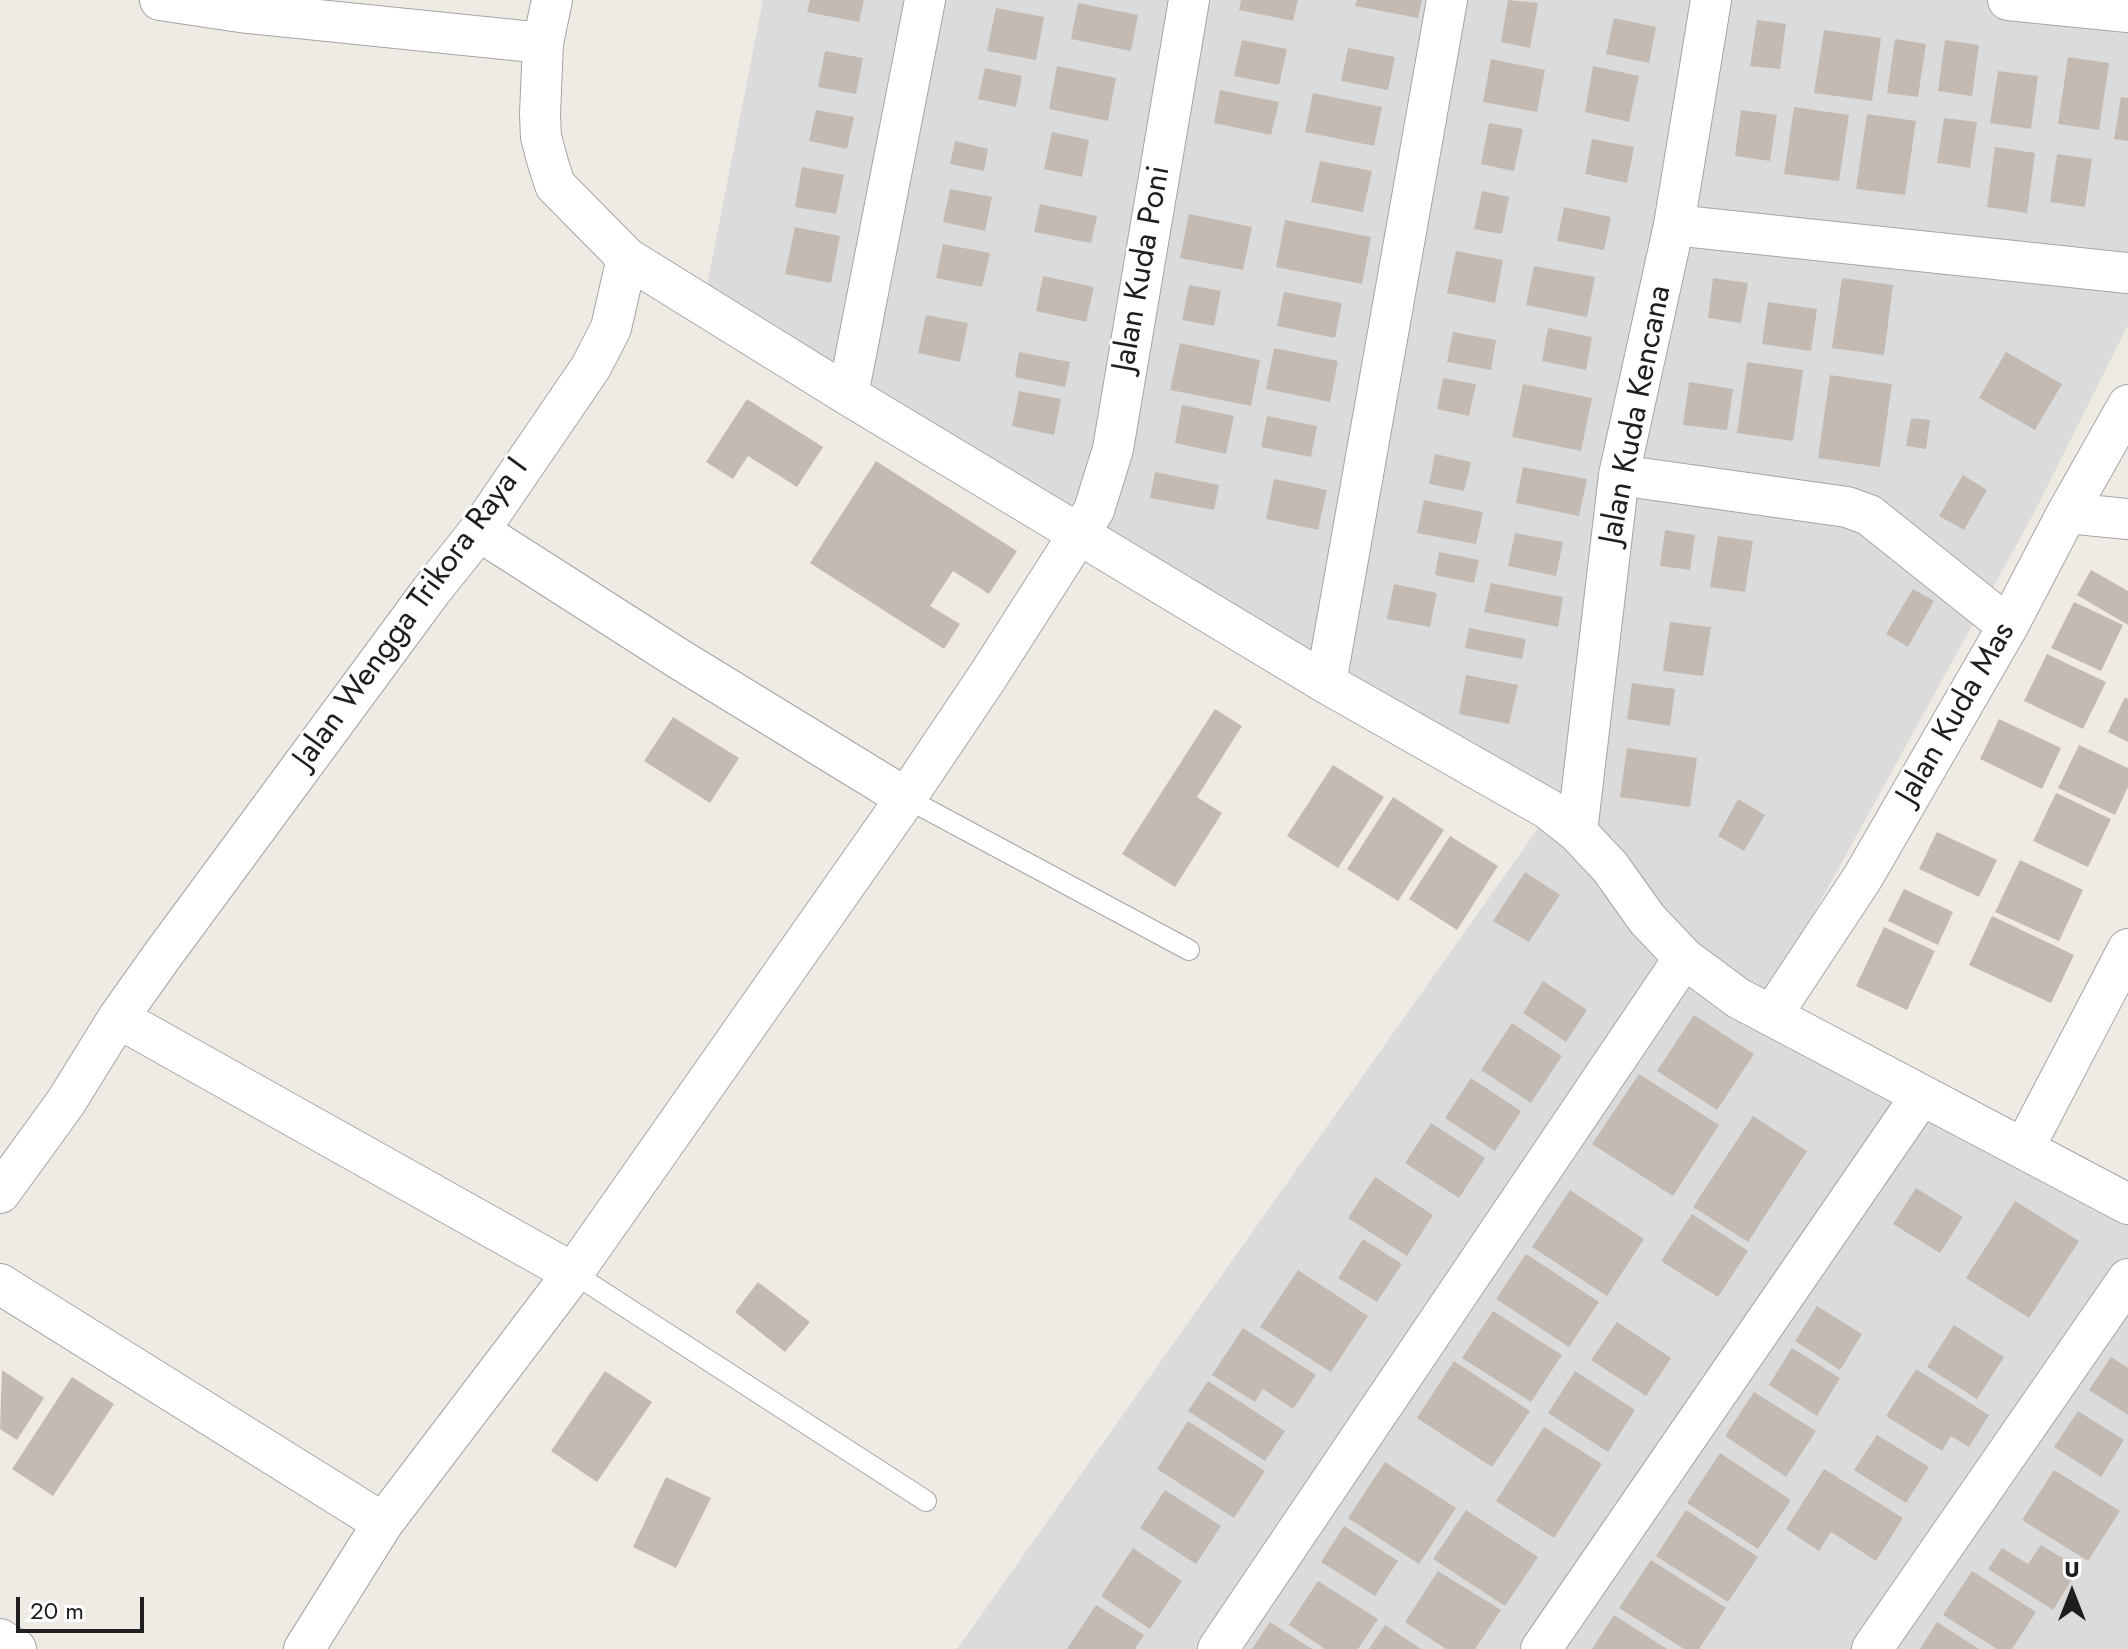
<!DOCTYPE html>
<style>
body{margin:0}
#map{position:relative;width:2128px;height:1649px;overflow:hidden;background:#efebe4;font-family:Jost,sans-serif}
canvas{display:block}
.north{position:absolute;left:2032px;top:1553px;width:80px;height:80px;-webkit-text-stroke:6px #fff;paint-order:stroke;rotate:0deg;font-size:22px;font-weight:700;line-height:32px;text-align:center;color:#1e1e1e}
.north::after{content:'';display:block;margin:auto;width:28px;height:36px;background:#1e1e1e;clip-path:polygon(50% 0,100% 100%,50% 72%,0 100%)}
.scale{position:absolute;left:16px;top:1597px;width:128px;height:36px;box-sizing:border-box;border:4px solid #1e1e1e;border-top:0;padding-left:10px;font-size:24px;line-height:28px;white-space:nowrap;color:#1e1e1e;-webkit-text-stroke:6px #fff;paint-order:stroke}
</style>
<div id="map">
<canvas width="2128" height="1649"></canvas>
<div class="north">U</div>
<div class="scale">20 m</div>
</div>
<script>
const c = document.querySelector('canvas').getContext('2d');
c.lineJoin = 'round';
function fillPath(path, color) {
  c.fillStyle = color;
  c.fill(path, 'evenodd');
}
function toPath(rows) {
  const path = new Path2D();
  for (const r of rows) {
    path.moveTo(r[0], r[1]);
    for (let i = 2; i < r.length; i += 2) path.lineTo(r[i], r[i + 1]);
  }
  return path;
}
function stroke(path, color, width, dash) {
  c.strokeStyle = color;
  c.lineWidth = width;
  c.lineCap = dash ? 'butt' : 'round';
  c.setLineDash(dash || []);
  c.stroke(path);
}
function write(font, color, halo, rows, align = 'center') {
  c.font = font + ' Jost,sans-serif';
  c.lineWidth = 6;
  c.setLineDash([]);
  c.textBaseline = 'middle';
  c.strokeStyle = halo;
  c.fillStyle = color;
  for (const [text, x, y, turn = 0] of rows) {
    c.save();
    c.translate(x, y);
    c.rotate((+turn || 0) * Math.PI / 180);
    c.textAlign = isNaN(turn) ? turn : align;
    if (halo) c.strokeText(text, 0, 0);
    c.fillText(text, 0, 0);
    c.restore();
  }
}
fillPath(toPath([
 [763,0,2128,0,2128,325,2034,513,1760,1011,2128,1219,2128,1649,957,1649,1544,820,700,321]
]), '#dcdbdb');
fillPath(toPath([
 [810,0,864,0,859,22,807,12],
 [1241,0,1298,0,1293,21,1239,10],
 [1357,0,1422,0,1418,18,1355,6],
 [1508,0,1538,3,1530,48,1501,42],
 [1078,3,1138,15,1131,51,1071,39],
 [996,8,1044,17,1036,60,987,51],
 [1614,18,1656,27,1649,63,1606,54],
 [1757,20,1786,24,1780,69,1750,66],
 [1824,30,1881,38,1872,101,1814,93],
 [1895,39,1926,44,1918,97,1887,93],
 [1242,40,1287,49,1279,85,1234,76],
 [1945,40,1979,45,1972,96,1938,91],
 [1348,48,1395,57,1388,90,1341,81],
 [825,51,863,58,856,94,818,87],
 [2068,57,2109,63,2099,130,2058,124],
 [1491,59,1545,70,1537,112,1483,102],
 [1057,66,1116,78,1108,121,1049,109],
 [1593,66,1639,76,1629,122,1585,112],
 [985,68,1022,76,1016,107,978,99],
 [1998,71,2038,76,2031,129,1990,123],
 [1220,90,1279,102,1271,135,1214,123],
 [1313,93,1382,107,1374,146,1305,132],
 [2121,97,2128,98,2128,141,2114,139],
 [1794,107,1849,115,1839,181,1784,174],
 [816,110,854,117,847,149,809,141],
 [1741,110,1777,115,1770,161,1735,156],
 [1867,114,1916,121,1905,195,1856,189],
 [1944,118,1977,122,1970,168,1937,163],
 [1489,123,1523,129,1514,171,1481,164],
 [1052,132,1089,140,1082,177,1044,169],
 [1592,139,1634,147,1627,183,1585,174],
 [955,141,988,149,984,171,950,164],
 [1995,147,2035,153,2027,213,1987,207],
 [2057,154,2092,159,2085,207,2050,202],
 [1320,161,1372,171,1363,212,1311,202],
 [802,167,844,175,836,214,795,207],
 [950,189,992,197,985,231,943,222],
 [1482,191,1509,197,1502,234,1474,229],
 [1040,204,1097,216,1091,243,1034,232],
 [1564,207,1611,217,1604,250,1557,241],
 [1189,214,1252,227,1243,270,1180,258],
 [1285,220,1371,237,1362,284,1276,267],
 [795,227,840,236,831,283,785,274],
 [943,244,990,253,982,287,936,278],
 [1456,251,1503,260,1495,303,1447,293],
 [1534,266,1595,277,1587,317,1526,305],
 [1043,276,1094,287,1086,322,1036,311],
 [1713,278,1748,283,1741,323,1708,318],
 [1842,278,1893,285,1884,355,1832,348],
 [1189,285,1221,291,1214,326,1182,320],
 [1284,292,1342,303,1335,338,1277,326],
 [1768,302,1817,309,1811,351,1762,344],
 [926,315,968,323,960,362,918,353],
 [1548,328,1592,337,1586,370,1542,361],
 [1453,332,1496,340,1491,370,1447,362],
 [1180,343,1260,360,1251,406,1170,390],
 [1274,348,1338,361,1330,402,1266,389],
 [1019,352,1070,362,1065,387,1015,377],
 [2006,352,2062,384,2035,430,1979,398],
 [1747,362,1803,370,1793,441,1737,433],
 [1830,375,1892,384,1880,467,1818,458],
 [1443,378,1476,384,1469,416,1437,409],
 [1689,382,1733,389,1727,430,1683,425],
 [1523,384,1592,398,1581,451,1512,437],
 [1019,391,1061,399,1054,435,1012,426],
 [747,399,823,447,797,487,748,456,733,479,706,462],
 [1182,405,1234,416,1226,454,1175,443],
 [1267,416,1317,426,1311,457,1261,447],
 [1911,418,1930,420,1926,449,1906,446],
 [1435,454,1471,462,1464,491,1429,484],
 [876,461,1017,551,989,594,953,571,930,606,960,624,944,649,810,563],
 [1523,467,1587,479,1579,516,1516,503],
 [1155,472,1219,485,1214,510,1150,498],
 [1963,475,1987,490,1964,530,1939,516],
 [1274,479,1327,490,1318,530,1266,519],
 [1424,500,1483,512,1476,544,1417,533],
 [1665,530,1695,535,1690,570,1660,566],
 [1515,533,1563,542,1556,576,1508,566],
 [1718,536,1753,541,1745,592,1710,587],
 [1439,552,1479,560,1474,583,1435,575],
 [2091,570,2128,591,2128,625,2077,595],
 [1491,583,1563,597,1558,627,1484,612],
 [1394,584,1437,593,1430,627,1387,619],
 [1913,589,1934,601,1908,647,1886,634],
 [2074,602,2123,625,2101,671,2051,648],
 [1670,622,1711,627,1703,676,1663,671],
 [1469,628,1526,639,1522,659,1465,648],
 [2047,654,2106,682,2083,729,2024,701],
 [1466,675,1518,685,1509,724,1459,714],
 [1632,683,1675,689,1670,726,1627,719],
 [2125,697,2128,699,2128,742,2108,732],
 [1215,709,1242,726,1197,797,1222,813,1175,887,1122,854],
 [673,717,739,758,710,803,644,761],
 [1999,719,2061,748,2042,789,1980,759],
 [2079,745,2128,768,2128,787,2115,815,2058,788],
 [1627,748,1697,758,1690,807,1620,797],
 [1333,765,1384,797,1338,868,1287,836],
 [2056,793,2111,819,2088,867,2033,841],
 [1393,797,1444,830,1398,901,1347,869],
 [1738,799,1765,815,1744,851,1718,836],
 [1937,832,1997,860,1979,897,1919,869],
 [1450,836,1498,866,1457,930,1409,899],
 [2020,860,2083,890,2059,941,1995,912],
 [1525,872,1560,895,1529,942,1493,921],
 [1904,889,1953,912,1938,945,1888,921],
 [1992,916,2074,955,2051,1003,1969,965],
 [1884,927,1935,951,1907,1010,1856,986],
 [1543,981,1587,1010,1566,1042,1523,1013],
 [1694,1015,1754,1054,1717,1110,1657,1071],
 [1512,1023,1562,1056,1531,1103,1481,1070],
 [1639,1074,1719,1125,1673,1196,1592,1144],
 [1471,1078,1521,1111,1495,1151,1445,1118],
 [1753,1116,1807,1151,1748,1242,1693,1207],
 [1431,1123,1485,1158,1459,1198,1405,1163],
 [1375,1177,1433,1215,1407,1256,1348,1218],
 [1916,1188,1963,1217,1940,1253,1893,1224],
 [1570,1190,1644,1239,1607,1296,1532,1247],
 [2015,1201,2079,1241,2029,1318,1966,1278],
 [1692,1214,1748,1251,1718,1297,1661,1261],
 [1363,1239,1402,1264,1377,1302,1338,1278],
 [1526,1254,1599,1302,1569,1347,1496,1299],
 [1298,1270,1368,1316,1331,1372,1260,1327],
 [758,1282,810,1322,785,1352,735,1312],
 [1817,1306,1862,1334,1840,1370,1795,1341],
 [1493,1311,1562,1355,1531,1402,1462,1358],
 [1617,1322,1671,1358,1646,1396,1591,1360],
 [1954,1325,2004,1357,1977,1399,1927,1367],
 [1243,1328,1316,1375,1293,1409,1263,1389,1255,1402,1212,1375],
 [1792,1348,1840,1378,1817,1416,1769,1385],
 [2111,1357,2128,1368,2128,1415,2089,1390],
 [1454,1361,1530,1411,1492,1467,1417,1418],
 [1916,1369,1989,1415,1969,1447,1951,1436,1942,1451,1886,1416],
 [2,1370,44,1398,17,1440,0,1429],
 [605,1371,652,1402,597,1482,551,1451],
 [1575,1371,1635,1410,1608,1452,1548,1413],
 [72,1377,114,1404,53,1496,12,1469],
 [1208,1381,1285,1431,1265,1461,1188,1411],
 [1754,1392,1816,1431,1786,1477,1725,1436],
 [2078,1411,2124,1440,2101,1477,2054,1447],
 [1188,1421,1265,1471,1234,1518,1157,1469],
 [1544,1427,1602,1464,1554,1538,1496,1501],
 [1877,1435,1929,1467,1906,1503,1854,1470],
 [1720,1453,1791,1500,1758,1549,1687,1503],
 [1385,1462,1456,1508,1419,1564,1348,1518],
 [1824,1469,1903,1518,1876,1561,1831,1532,1819,1551,1786,1529],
 [2054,1470,2120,1511,2088,1561,2022,1520],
 [666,1477,711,1498,676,1568,633,1547],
 [1165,1490,1221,1526,1196,1564,1140,1528],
 [1466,1510,1538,1557,1505,1606,1433,1559],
 [1686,1510,1758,1557,1728,1602,1656,1556],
 [1344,1526,1398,1561,1375,1596,1321,1562],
 [2041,1545,2079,1568,2053,1610,1988,1569,2002,1548,2028,1564],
 [1133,1548,1182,1581,1150,1629,1101,1596],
 [1651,1560,1726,1608,1699,1649,1684,1649,1619,1608],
 [1438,1571,1501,1610,1475,1649,1446,1649,1405,1622],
 [1972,1571,2036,1612,2012,1649,1997,1649,1943,1615],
 [1318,1581,1378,1619,1358,1649,1325,1649,1289,1625],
 [1096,1605,1144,1635,1135,1649,1067,1649],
 [1614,1615,1667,1649,1592,1649],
 [1270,1622,1312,1649,1252,1649],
 [1937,1622,1979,1649,1920,1649],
 [1385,1625,1421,1649,1369,1649]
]), '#c3bbb3');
const service = toPath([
 [906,798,1189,950],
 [573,1273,926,1501]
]);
const minor = toPath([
 [160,0,240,12,543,43],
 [552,0,543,43,540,114,541,137,548,163,555,185,627,258,848,395,1326,683,1548,809,1577,832,1610,867,1647,919,1684,958,1738,998,2128,1204],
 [2008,0,2128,12],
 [1674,225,2128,273],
 [848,395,925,0],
 [1619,475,1847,507,1869,515,2008,626],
 [2067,513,2128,519],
 [479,531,679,659,906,798],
 [1326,683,1447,0],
 [1577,832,1619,475,1674,225,1711,0],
 [1772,1015,1863,877,2008,626,2067,513,2128,405],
 [118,1018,573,1273],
 [2024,1148,2128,949],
 [0,1193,66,1102,118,1018,162,956,431,591,479,531,591,367,611,328,627,258],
 [0,1284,383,1523],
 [0,1639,16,1649],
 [304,1649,383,1523,573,1273,906,798,988,676,1094,510,1113,449,1189,0],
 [1218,1649,1684,958],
 [1541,1649,1921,1096],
 [1872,1649,2128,1279]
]);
stroke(service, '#a5a5a5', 22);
stroke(minor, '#a5a5a5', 42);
stroke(service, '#fff', 20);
stroke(minor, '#fff', 40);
write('32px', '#1e1e1e', '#fff', [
 ["Jalan Kuda Poni",1143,269,-80],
 ["Jalan Kuda Kencana",1637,415,-79],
 ["Jalan Wengga Trikora Raya I",412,614,-54],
 ["Jalan Kuda Mas",1957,714,-60]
]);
</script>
